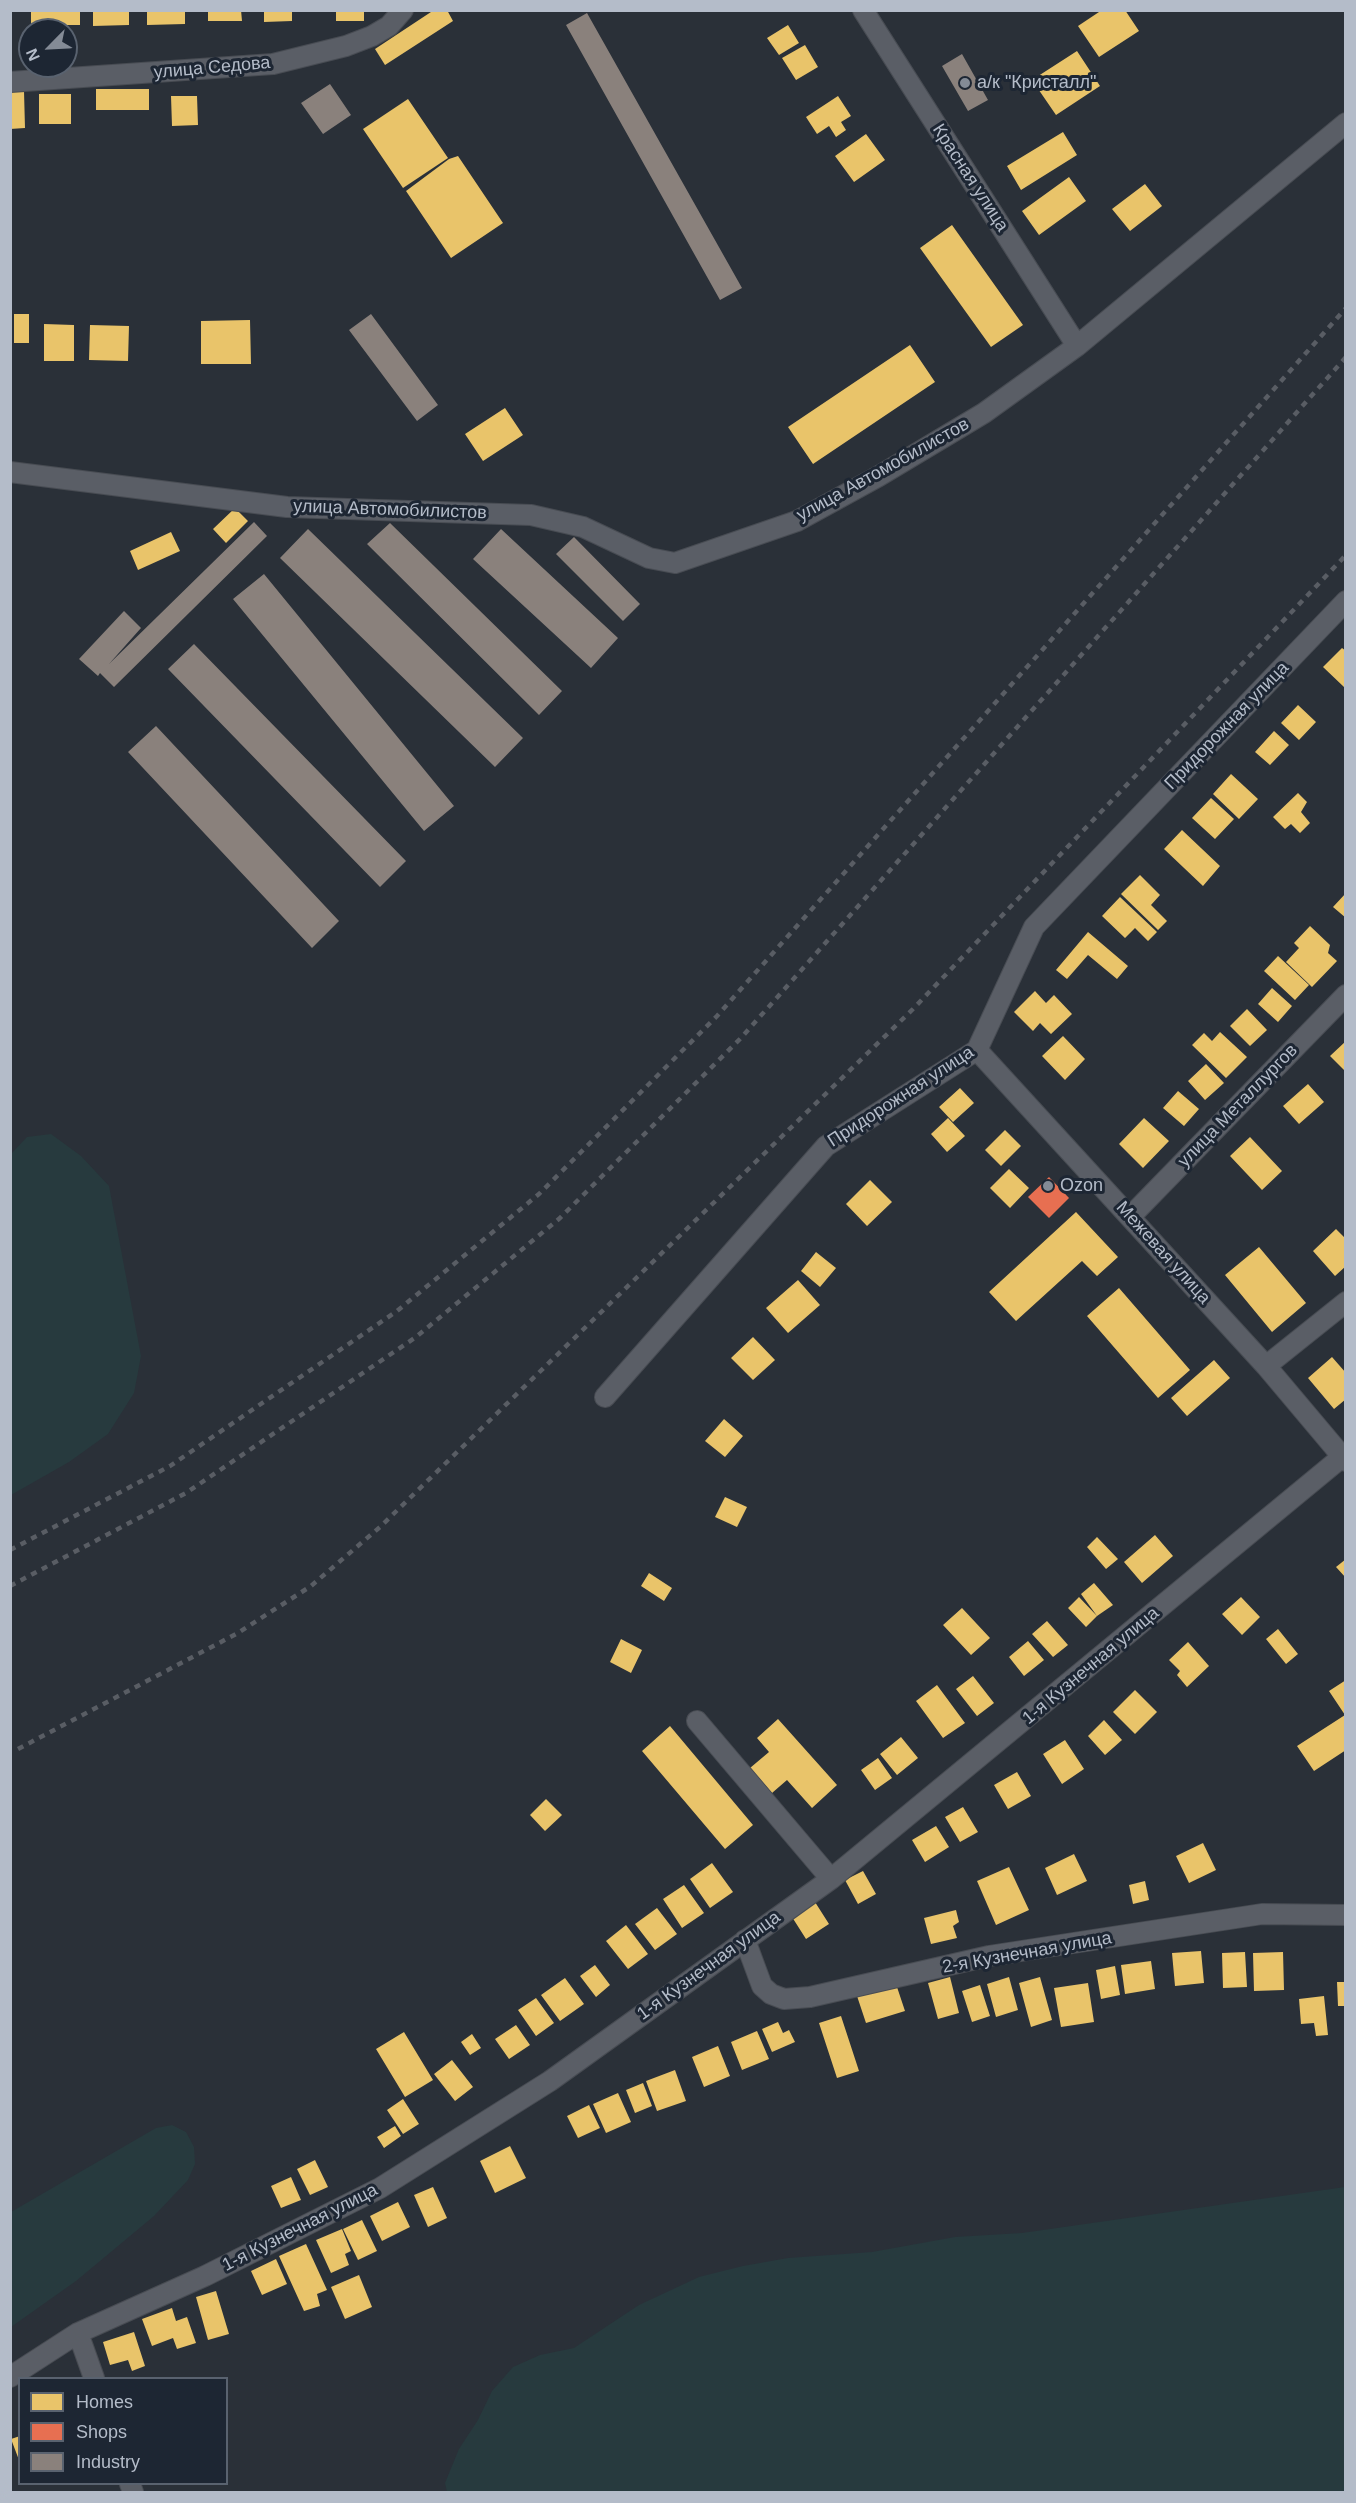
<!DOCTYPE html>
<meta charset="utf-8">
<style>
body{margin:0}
#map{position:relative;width:1356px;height:2503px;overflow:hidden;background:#2a3038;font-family:Arial,sans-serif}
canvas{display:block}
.frame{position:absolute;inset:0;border:12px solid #b4bcc9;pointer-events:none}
.legend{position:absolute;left:18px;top:2377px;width:210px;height:108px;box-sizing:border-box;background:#1d2633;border:2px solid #59626f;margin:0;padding:8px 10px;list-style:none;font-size:18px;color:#b4bcc9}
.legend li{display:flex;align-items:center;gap:12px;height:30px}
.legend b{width:30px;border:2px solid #59626f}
.north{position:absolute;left:18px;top:18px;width:60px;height:60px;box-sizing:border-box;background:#1d2633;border:2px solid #59626f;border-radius:50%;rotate:246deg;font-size:16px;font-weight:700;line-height:24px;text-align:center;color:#b4bcc9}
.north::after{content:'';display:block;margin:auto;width:21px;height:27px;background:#848b96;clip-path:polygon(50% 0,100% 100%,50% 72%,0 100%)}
</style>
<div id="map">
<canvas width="1356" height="2503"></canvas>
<div class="frame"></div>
<ul class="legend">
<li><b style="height:16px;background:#e9c46a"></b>Homes</li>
<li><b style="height:16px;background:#e76f51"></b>Shops</li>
<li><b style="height:16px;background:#8a817c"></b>Industry</li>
</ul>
<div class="north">N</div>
</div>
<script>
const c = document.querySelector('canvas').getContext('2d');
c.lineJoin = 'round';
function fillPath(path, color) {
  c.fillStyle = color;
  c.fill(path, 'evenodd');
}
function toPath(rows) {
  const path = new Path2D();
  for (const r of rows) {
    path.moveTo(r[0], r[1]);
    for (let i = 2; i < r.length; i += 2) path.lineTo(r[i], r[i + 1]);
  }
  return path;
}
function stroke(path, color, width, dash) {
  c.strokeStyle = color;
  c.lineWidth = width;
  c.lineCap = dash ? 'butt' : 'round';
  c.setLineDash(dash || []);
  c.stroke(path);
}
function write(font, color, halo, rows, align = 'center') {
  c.font = font + ' Arial,sans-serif';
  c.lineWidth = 6;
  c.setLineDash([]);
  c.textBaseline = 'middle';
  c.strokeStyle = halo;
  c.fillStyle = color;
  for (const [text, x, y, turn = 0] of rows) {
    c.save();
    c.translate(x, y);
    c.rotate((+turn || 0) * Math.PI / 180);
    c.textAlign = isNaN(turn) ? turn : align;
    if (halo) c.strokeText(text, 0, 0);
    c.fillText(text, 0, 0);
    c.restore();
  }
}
fillPath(toPath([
 [51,1134,81,1156,109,1186,141,1356,134,1393,108,1434,69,1462,11,1495,11,1154,27,1137],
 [172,2125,186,2132,194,2147,195,2164,188,2180,154,2216,76,2281,11,2327,11,2212,156,2128],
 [1345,2187,1345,2492,447,2492,445,2483,459,2449,478,2420,492,2391,513,2367,540,2355,574,2348,639,2305,699,2277,743,2266,788,2258,872,2252,955,2237,1022,2233]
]), '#273a3e');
fillPath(toPath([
 [31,10,80,10,80,25,31,25],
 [93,10,129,10,129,25,93,26],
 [147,10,185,10,185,24,147,25],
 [208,10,241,10,242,21,208,21],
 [264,10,292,10,292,21,264,22],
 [336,10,364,10,364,21,336,21],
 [434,10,447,10,453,21,385,65,375,49],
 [1102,10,1125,10,1139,31,1099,57,1078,26],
 [788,25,799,43,779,55,767,38],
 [805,45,818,67,796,80,782,58],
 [1077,51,1100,86,1056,115,1032,80],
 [96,89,149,89,149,110,96,110],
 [10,91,24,91,25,128,10,129],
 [39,94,71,94,71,124,39,124],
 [171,96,197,96,198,125,172,126],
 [838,96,851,116,841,122,846,130,836,137,829,126,817,134,806,117],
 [408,99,448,158,403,188,363,129],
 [1063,132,1077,155,1021,190,1007,166],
 [866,134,885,160,854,182,835,156],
 [458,156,503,223,451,258,406,191,449,159],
 [1069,177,1086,201,1039,235,1022,211],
 [1145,184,1162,206,1130,231,1112,209],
 [952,225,1023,325,991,347,920,248],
 [14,314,29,314,29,343,14,343],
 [250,320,251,364,201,364,201,321],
 [44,324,74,325,74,361,44,361],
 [90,325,129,326,128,361,89,360],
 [910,345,935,382,813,464,788,427],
 [505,408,523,435,483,461,465,434],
 [235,508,248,521,226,543,213,529],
 [171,532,180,551,138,570,130,551],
 [1342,648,1346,651,1344,687,1323,667],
 [1298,705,1316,722,1299,740,1281,723],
 [1274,731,1289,745,1270,765,1255,752],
 [1231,774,1258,799,1239,819,1213,794],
 [1298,793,1307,802,1301,812,1310,823,1300,833,1291,824,1285,829,1273,817],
 [1211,798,1234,819,1215,839,1192,818],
 [1182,830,1220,866,1203,886,1164,849],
 [1140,875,1160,895,1151,905,1167,921,1158,930,1121,894],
 [1346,893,1346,918,1333,907],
 [1120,897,1157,932,1148,941,1135,928,1125,938,1102,916],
 [1310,926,1330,945,1328,953,1337,961,1312,987,1286,962,1299,948,1294,943],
 [1088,932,1128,966,1117,979,1088,955,1067,979,1056,970],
 [1278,956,1309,985,1295,1000,1264,971],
 [1272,988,1292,1006,1278,1022,1258,1004],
 [1035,991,1046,1003,1054,995,1072,1014,1051,1034,1040,1023,1033,1031,1014,1012],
 [1247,1009,1267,1030,1250,1046,1230,1026],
 [1220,1032,1247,1057,1226,1078,1192,1045,1204,1033,1212,1041],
 [1063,1036,1085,1059,1065,1080,1042,1056],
 [1346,1041,1346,1072,1330,1056],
 [1206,1064,1224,1083,1205,1100,1188,1081],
 [1308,1084,1324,1102,1299,1124,1283,1106],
 [960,1088,974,1103,953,1122,939,1107],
 [1178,1091,1199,1109,1184,1126,1163,1108],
 [948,1118,965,1136,947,1152,931,1134],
 [1144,1118,1169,1141,1143,1168,1119,1144],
 [1005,1130,1021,1146,1001,1166,985,1150],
 [1250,1137,1282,1171,1262,1190,1230,1156],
 [1009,1169,1029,1188,1010,1208,990,1188],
 [870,1180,892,1202,867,1226,846,1204],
 [1076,1212,1118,1257,1097,1276,1082,1261,1016,1321,989,1292],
 [1336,1229,1346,1239,1346,1266,1335,1276,1313,1251],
 [1259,1247,1306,1303,1272,1332,1225,1275],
 [816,1252,836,1268,820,1287,801,1271],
 [798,1280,820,1305,788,1333,766,1308],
 [1119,1288,1190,1370,1158,1398,1087,1316],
 [753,1337,775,1360,753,1380,731,1358],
 [1332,1357,1346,1373,1346,1399,1334,1409,1308,1378],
 [1214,1360,1230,1378,1187,1416,1171,1398],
 [724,1419,743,1436,725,1457,705,1441],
 [725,1497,747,1507,737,1527,715,1517],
 [1155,1535,1173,1556,1142,1583,1124,1562],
 [1097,1537,1118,1559,1106,1569,1087,1547],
 [1346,1559,1346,1578,1336,1567],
 [649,1573,672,1588,664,1601,641,1586],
 [1094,1583,1113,1605,1097,1616,1081,1594],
 [1079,1597,1097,1616,1086,1627,1068,1608],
 [1241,1597,1260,1617,1242,1635,1222,1614],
 [962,1608,990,1638,971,1655,943,1625],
 [1047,1621,1068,1645,1053,1657,1032,1634],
 [1278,1629,1298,1654,1286,1664,1266,1639],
 [621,1639,642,1650,631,1673,610,1662],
 [1028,1641,1044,1660,1024,1676,1009,1657],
 [1188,1642,1209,1666,1187,1687,1177,1675,1180,1671,1169,1660],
 [973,1676,994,1703,977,1716,956,1689],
 [1346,1680,1346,1750,1314,1771,1297,1746,1345,1715,1329,1691],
 [937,1685,965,1723,943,1738,916,1701],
 [1135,1690,1157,1712,1135,1734,1113,1712],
 [778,1719,837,1785,812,1808,787,1780,772,1793,750,1768,769,1752,757,1738],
 [1104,1720,1122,1740,1105,1755,1088,1736],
 [670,1726,753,1825,725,1849,642,1751],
 [901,1737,918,1758,897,1775,880,1754],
 [1065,1740,1084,1769,1062,1784,1043,1754],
 [878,1758,892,1778,875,1790,861,1770],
 [1017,1772,1031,1796,1008,1809,994,1785],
 [546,1799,562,1815,545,1831,530,1815],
 [963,1807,978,1832,960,1842,945,1817],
 [936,1826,949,1847,925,1862,912,1840],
 [1203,1843,1216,1870,1189,1883,1176,1856],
 [1074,1854,1087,1881,1057,1895,1045,1868],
 [712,1863,733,1892,710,1908,690,1879],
 [1009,1867,1029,1910,996,1925,977,1881],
 [863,1871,876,1894,858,1904,845,1880],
 [1145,1881,1149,1900,1133,1904,1129,1885],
 [684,1885,704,1913,682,1928,663,1899],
 [815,1902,829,1924,806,1939,792,1917],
 [657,1908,677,1934,655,1950,635,1924],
 [956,1910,959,1922,953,1926,957,1938,931,1944,924,1918],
 [626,1925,648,1954,628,1969,606,1941],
 [1201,1951,1204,1983,1175,1986,1172,1953],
 [1245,1952,1247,1987,1223,1988,1222,1953],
 [1283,1952,1284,1990,1254,1991,1253,1953],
 [1151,1961,1155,1989,1125,1994,1121,1965],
 [595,1965,610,1985,596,1997,580,1976],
 [1115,1966,1120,1995,1101,1999,1096,1970],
 [950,1977,959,2013,938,2019,928,1983],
 [1009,1977,1018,2010,996,2017,987,1984],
 [1040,1977,1052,2020,1031,2027,1019,1983],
 [565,1978,584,2004,560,2021,541,1995],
 [895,1981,905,2011,866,2023,856,1993],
 [1337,1982,1346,1982,1346,2006,1338,2006],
 [1088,1983,1094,2022,1061,2027,1054,1988],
 [980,1985,990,2016,972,2022,962,1991],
 [1324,1996,1328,2035,1316,2036,1314,2023,1301,2024,1299,1999],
 [536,1998,554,2023,536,2036,518,2010],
 [841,2016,859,2071,837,2078,819,2023],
 [778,2022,783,2033,789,2030,795,2042,772,2052,762,2029],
 [516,2025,530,2045,509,2059,495,2039],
 [757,2031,769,2059,742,2070,731,2042],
 [404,2032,433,2080,405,2097,376,2049],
 [472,2034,481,2048,470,2055,461,2042],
 [718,2046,730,2076,704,2087,692,2057],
 [452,2060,473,2087,455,2101,434,2074],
 [675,2070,686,2101,657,2111,646,2081],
 [643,2083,652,2106,635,2113,626,2090],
 [618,2093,631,2122,606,2133,593,2104],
 [403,2099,419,2124,403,2134,387,2110],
 [589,2105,600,2128,578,2138,567,2116],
 [395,2126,401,2136,384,2148,377,2137],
 [510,2146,526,2178,495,2193,480,2161],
 [315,2160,328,2187,310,2195,297,2169],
 [291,2177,301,2200,281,2208,271,2186],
 [433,2187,447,2218,428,2227,414,2195],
 [398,2202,410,2227,382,2241,370,2216],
 [362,2220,377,2251,358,2260,343,2229],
 [342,2229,351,2251,345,2254,349,2265,331,2273,316,2240],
 [306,2244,327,2290,317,2294,320,2306,304,2311,279,2256],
 [276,2259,287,2284,262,2295,251,2271],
 [359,2275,372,2307,345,2319,331,2287],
 [216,2291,229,2334,208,2340,196,2297],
 [172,2308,176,2321,187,2317,196,2343,177,2349,173,2338,152,2346,142,2319],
 [134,2332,145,2366,132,2371,128,2360,110,2365,103,2342],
 [20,2436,20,2460,19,2460,11,2439]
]), '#e9c46a');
fillPath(toPath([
 [1049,1177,1069,1198,1049,1218,1028,1197]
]), '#e76f51');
fillPath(toPath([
 [587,13,742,288,720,300,566,25],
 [962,54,988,100,968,111,942,66],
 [330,84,351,115,323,134,301,103],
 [371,314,438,405,417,421,349,330],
 [254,522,267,536,114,687,100,673,98,676,79,659,124,611,141,628,109,664],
 [390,523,562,691,539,715,367,544],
 [308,529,523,738,495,767,280,558],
 [501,529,618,638,591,668,473,559],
 [574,537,640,604,623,621,556,554],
 [264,574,454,806,424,831,233,599],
 [194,644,406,861,380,887,168,669],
 [156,726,339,921,312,948,128,752]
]), '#8a817c');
const minor = toPath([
 [863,10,1077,346],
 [10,82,273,64,346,46,372,36,389,26,403,10],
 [10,472,287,507,531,515,583,527,649,558,675,563,797,521,879,476,984,413,1077,346,1346,123],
 [977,1050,1266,1366,1346,1461],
 [1130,1217,1346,995],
 [1266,1366,1346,1302],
 [605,1397,826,1146,977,1050,1034,927,1346,601],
 [697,1721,831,1879],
 [745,1940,762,1986,771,1994,784,1999,810,1997,989,1956,1262,1914,1346,1915],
 [78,2333,94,2378],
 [10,2377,78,2333,205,2276,380,2188,550,2081,831,1879,1342,1457],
 [130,2484,133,2492]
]);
stroke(minor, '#484c53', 22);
stroke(minor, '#5a5e66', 20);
stroke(toPath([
 [10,1550,170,1466,397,1311,539,1194,717,1016,1346,308],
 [10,1586,186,1493,416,1337,560,1218,741,1038,1346,357],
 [18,1749,238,1633,311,1586,380,1527,913,1009,1346,555]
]), '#595d64', 4.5, [6, 6]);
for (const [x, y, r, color] of [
 [965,83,6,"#848b96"],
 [1048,1186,6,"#848b96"]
]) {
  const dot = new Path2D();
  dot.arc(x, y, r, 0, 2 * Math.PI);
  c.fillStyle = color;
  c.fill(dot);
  stroke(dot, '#1d2633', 2);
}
write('18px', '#b4bcc9', '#1d2633', [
 ["улица Седова",212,68,-5],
 ["Красная улица",970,178,57],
 ["улица Автомобилистов",883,470,-29],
 ["улица Автомобилистов",390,510,2],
 ["Придорожная улица",1227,726,-46],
 ["Придорожная улица",901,1097,-33],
 ["улица Металлургов",1238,1106,-46],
 ["Межевая улица",1163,1253,48],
 ["1-я Кузнечная улица",1091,1666,-40],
 ["2-я Кузнечная улица",1027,1953,-10],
 ["1-я Кузнечная улица",709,1966,-36],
 ["1-я Кузнечная улица",300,2228,-27]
]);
write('18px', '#b4bcc9', '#1d2633', [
 ["а/к \"Кристалл\"",977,83],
 ["Ozon",1060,1186]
], 'left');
</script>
